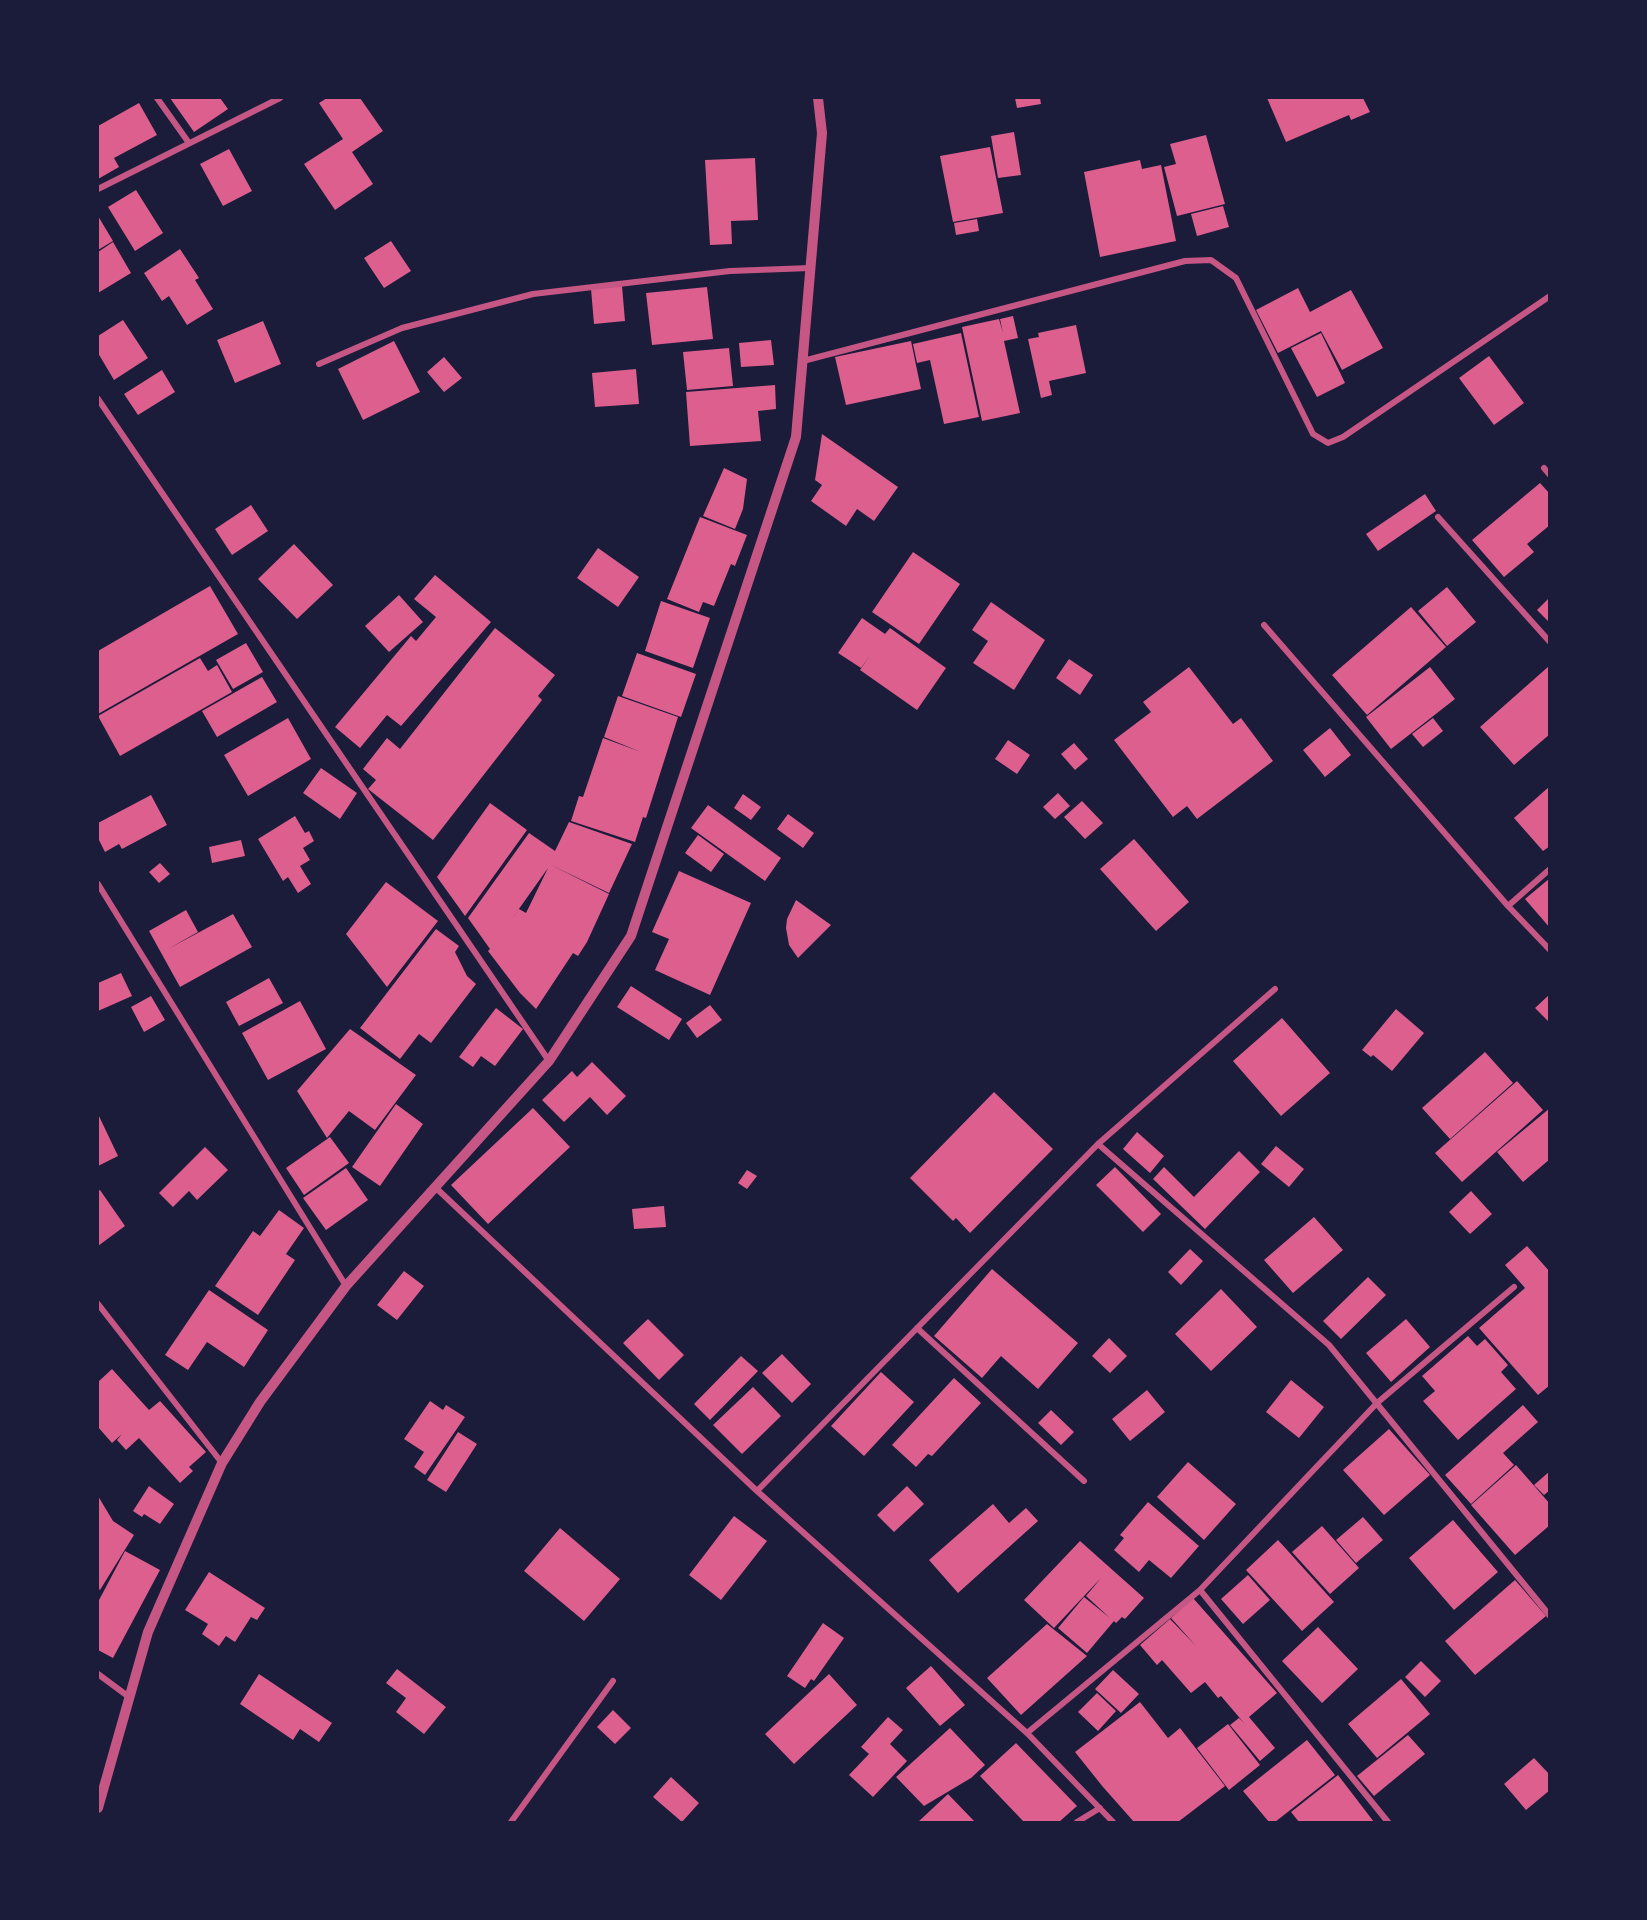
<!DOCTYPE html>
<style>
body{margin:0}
#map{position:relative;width:1647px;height:1920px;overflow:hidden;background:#1b1b3a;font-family:"Zilla Slab",serif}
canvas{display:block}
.frame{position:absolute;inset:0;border:99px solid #1b1b3a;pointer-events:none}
</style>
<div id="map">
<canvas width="1647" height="1920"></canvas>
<div class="frame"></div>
</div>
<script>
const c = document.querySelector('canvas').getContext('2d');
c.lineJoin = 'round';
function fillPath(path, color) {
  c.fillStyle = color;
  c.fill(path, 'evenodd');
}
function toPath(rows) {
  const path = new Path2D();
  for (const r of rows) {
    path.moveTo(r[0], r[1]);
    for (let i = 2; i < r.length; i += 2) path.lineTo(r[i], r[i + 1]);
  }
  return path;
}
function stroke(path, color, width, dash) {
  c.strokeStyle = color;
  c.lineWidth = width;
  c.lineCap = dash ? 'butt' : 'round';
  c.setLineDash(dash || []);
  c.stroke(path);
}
fillPath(toPath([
 [170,98,220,98,228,109,194,132],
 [327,98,360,98,383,131,352,152,373,184,335,210,304,164,343,139,319,103],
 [1015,98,1040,98,1041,104,1017,108],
 [1267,98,1363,98,1370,112,1351,120,1349,115,1286,142],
 [139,103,157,135,114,158,119,167,98,179,98,126],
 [1014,132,1021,175,998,178,991,136],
 [1206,135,1225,204,1177,216,1164,167,1176,164,1170,144],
 [990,147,1003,213,953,222,940,156],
 [229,149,252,191,223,206,200,164],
 [755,158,758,220,731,221,732,244,710,245,705,160],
 [1140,160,1142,169,1161,165,1176,241,1100,257,1084,172],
 [136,190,163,233,135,251,108,207],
 [1223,206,1229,227,1197,236,1191,214],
 [98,216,113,241,98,250],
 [977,219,979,231,956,235,954,223],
 [391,241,411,271,384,288,364,258],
 [113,242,131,273,98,293,98,252],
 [180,249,199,278,195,280,213,309,187,325,169,296,162,301,144,273],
 [622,286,625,321,594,324,591,289],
 [707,287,713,339,652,345,646,293],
 [1298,288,1310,312,1351,290,1383,348,1342,370,1321,331,1278,353,1256,310],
 [1013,316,1018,338,1004,341,1020,413,982,421,962,327,999,319,1003,333,1000,319],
 [123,320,148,358,114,380,98,353,98,336],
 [263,321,281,364,235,383,217,340],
 [1076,325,1086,373,1049,381,1052,395,1041,398,1028,339,1039,337,1038,333],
 [961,333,979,417,944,424,930,360,917,363,913,344],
 [1321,333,1345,383,1317,397,1291,348],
 [771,340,774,365,741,367,739,343],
 [394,341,420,392,363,420,338,369],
 [911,341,921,389,846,405,835,357],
 [729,348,733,386,687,390,683,352],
 [1489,356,1524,403,1494,425,1459,378],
 [444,357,462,378,444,392,427,372],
 [636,369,639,404,595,407,592,373],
 [162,370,175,392,138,415,124,394],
 [775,385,776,409,758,411,761,441,690,446,686,392],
 [822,434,898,487,874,521,857,509,846,526,811,501,822,485,815,480],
 [724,468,747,479,743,509,735,529,703,516],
 [1540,483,1550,494,1550,525,1527,544,1534,552,1504,577,1472,540],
 [1425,494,1436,511,1378,551,1366,534],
 [251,505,268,531,232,555,215,529],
 [700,517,747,535,735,566,731,564,714,606,703,602,699,612,667,599],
 [294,544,333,585,297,619,258,579],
 [598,548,639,577,618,607,577,578],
 [913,552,960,584,919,644,872,612],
 [435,575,491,622,401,726,387,715,360,748,335,727,411,636,416,641,436,617,414,599],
 [210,586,238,634,98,714,98,651],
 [1447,587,1476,622,1447,646,1418,611],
 [399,595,423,622,389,652,365,626],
 [1550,597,1550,623,1537,610],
 [661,601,710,618,693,668,645,651],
 [991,602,1045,640,1014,690,973,663,988,641,972,630],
 [1411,607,1446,647,1367,715,1332,675],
 [862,618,885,634,890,628,946,668,917,710,860,670,871,654,861,668,838,653],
 [495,628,555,675,538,696,542,700,433,840,368,789,376,780,363,769,387,738,400,749],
 [246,643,263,672,233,689,216,660],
 [637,653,696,674,681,717,622,696],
 [200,658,208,671,217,665,232,692,120,756,98,716],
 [1069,659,1093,675,1080,695,1056,678],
 [1549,666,1550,734,1514,765,1480,727],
 [1189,667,1233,724,1241,718,1273,761,1197,819,1187,806,1173,817,1114,740,1151,712,1143,702],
 [1430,667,1455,699,1391,749,1366,717],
 [262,677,277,702,217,737,202,711],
 [618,696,678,717,646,818,643,817,635,842,571,821,579,796,583,797,603,738,641,752,604,737],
 [288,718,311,759,248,796,224,755],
 [1433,718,1443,731,1423,747,1412,734],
 [1330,728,1351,755,1325,777,1303,750],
 [1008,740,1030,755,1017,774,995,759],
 [1074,743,1088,759,1075,770,1061,754],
 [321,768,357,793,340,819,303,793],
 [1550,786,1550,846,1543,851,1514,818],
 [1058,793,1070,806,1055,819,1043,807],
 [743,794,761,807,751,820,734,808],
 [151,795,167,825,122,849,119,844,105,852,98,838,98,823],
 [1082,801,1103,823,1085,839,1064,817],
 [490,803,527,830,465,916,437,877],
 [708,805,781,858,765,881,691,828],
 [788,814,814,833,803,848,777,829],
 [295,816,305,833,309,831,314,841,303,848,310,860,300,866,311,884,298,893,288,877,283,881,258,839],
 [569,822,632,844,609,893,549,864,609,894,587,942,578,956,573,953,536,1009,520,993,488,951,490,949,468,918,529,833,555,851],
 [548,868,526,913,519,909,504,930],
 [698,835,724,854,711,872,685,853],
 [1134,839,1189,902,1156,931,1100,869],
 [241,840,245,856,212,863,209,847],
 [160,863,170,874,159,883,149,872],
 [679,871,751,903,710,995,655,970,669,939,652,932],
 [1550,878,1550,928,1525,899],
 [386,882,438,921,387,987,346,934],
 [796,900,831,925,798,958,789,945,786,928,787,919],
 [186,910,198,932,168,949,233,914,252,947,180,987,149,931],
 [436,929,459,946,455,952,467,976,476,984,431,1043,419,1034,400,1059,360,1028],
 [121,973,132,996,98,1011,98,983],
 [269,978,283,1003,239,1026,226,1002],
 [631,986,682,1019,669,1040,617,1007],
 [1550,994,1550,1023,1535,1008],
 [151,996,165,1020,144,1032,131,1007],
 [300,1001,326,1049,268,1080,242,1033],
 [710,1005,722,1020,697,1038,686,1023],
 [496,1008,523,1029,495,1066,481,1056,473,1067,459,1057],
 [1396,1009,1424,1033,1392,1071,1373,1055,1371,1057,1362,1050],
 [1282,1018,1330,1073,1281,1116,1233,1061],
 [350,1029,416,1075,375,1130,349,1111,327,1138,297,1091],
 [1485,1052,1513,1083,1450,1139,1422,1108],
 [592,1062,626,1096,607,1115,590,1097,564,1122,542,1100,572,1071,577,1077],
 [1517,1081,1543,1110,1462,1182,1435,1153],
 [994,1092,1053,1149,970,1233,956,1218,953,1221,910,1178],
 [396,1104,423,1124,380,1186,352,1167],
 [533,1108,570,1147,488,1224,451,1185],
 [1550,1108,1550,1159,1523,1182,1497,1152],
 [98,1114,118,1156,98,1166],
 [1137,1132,1164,1156,1150,1173,1123,1149],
 [330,1137,349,1163,304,1195,286,1168],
 [1276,1146,1304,1169,1289,1187,1261,1164],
 [205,1147,228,1170,197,1200,189,1191,173,1207,159,1193],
 [1239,1151,1260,1172,1205,1229,1153,1179,1164,1167,1194,1197],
 [1115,1167,1161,1214,1143,1232,1096,1185],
 [346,1168,368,1200,326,1230,303,1198],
 [747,1170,757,1176,747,1189,738,1183],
 [100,1190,125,1226,98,1246,98,1191],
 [1471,1191,1492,1214,1470,1234,1449,1212],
 [664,1206,666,1227,634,1229,632,1209],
 [279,1210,304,1228,286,1254,295,1260,258,1315,215,1286,253,1231,260,1236],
 [1314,1217,1343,1250,1293,1293,1264,1260],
 [1527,1246,1550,1272,1550,1385,1538,1395,1479,1328,1525,1288,1505,1265],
 [1190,1249,1203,1261,1181,1285,1168,1272],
 [992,1269,1078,1343,1038,1389,1001,1356,982,1378,934,1336],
 [404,1271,424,1286,397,1320,377,1305],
 [1368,1277,1386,1295,1341,1339,1323,1321],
 [1221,1289,1257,1327,1211,1371,1175,1334],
 [209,1290,268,1330,244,1367,207,1342,188,1370,165,1355],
 [648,1319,684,1355,659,1380,623,1343],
 [1406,1319,1430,1347,1391,1382,1366,1353],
 [1468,1336,1477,1346,1485,1339,1508,1365,1501,1372,1516,1389,1458,1440,1423,1401,1435,1391,1422,1376],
 [1109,1338,1127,1356,1110,1373,1092,1356],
 [782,1354,811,1384,792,1403,762,1373],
 [741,1356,758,1371,710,1420,694,1404],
 [112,1369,149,1410,160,1401,206,1452,189,1467,193,1471,180,1483,139,1438,126,1450,117,1440,122,1434,112,1443,98,1427,98,1382],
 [881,1372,914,1402,864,1456,831,1426],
 [954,1378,981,1403,932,1456,928,1454,916,1467,892,1445],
 [1291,1380,1324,1407,1299,1438,1266,1412],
 [753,1387,781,1416,742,1454,713,1425],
 [1147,1390,1165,1412,1130,1441,1112,1419],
 [430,1401,443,1410,446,1405,465,1417,425,1475,414,1467,424,1452,404,1439],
 [1523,1405,1538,1422,1503,1453,1514,1465,1471,1504,1445,1475],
 [1051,1410,1074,1432,1061,1445,1038,1423],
 [1389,1429,1430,1475,1384,1515,1343,1470],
 [458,1432,477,1444,446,1492,427,1480],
 [1188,1462,1236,1504,1204,1540,1157,1497],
 [1516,1465,1550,1504,1550,1525,1515,1555,1471,1505],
 [1550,1471,1550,1490,1544,1495,1534,1485],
 [149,1486,174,1504,160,1524,144,1514,142,1517,133,1511],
 [907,1486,924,1504,894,1532,877,1515],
 [98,1496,113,1521,134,1535,100,1590,98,1588],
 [1148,1502,1199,1546,1171,1578,1149,1560,1139,1572,1114,1550,1124,1538,1120,1535],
 [993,1504,1009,1523,1026,1508,1038,1521,958,1593,929,1560],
 [734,1516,767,1541,721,1600,689,1575],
 [1363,1517,1383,1540,1356,1563,1336,1540],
 [1453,1520,1498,1572,1454,1610,1409,1558],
 [1322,1526,1359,1568,1330,1594,1292,1552],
 [560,1528,620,1579,584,1621,524,1571],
 [1278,1540,1334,1602,1302,1631,1246,1570],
 [1080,1541,1144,1598,1125,1619,1122,1617,1116,1623,1114,1621,1087,1653,1058,1628,1084,1597,1110,1618,1086,1596,1101,1578,1054,1628,1024,1600],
 [125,1551,160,1570,113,1658,98,1650,98,1602],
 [209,1572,265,1608,257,1620,251,1617,235,1642,226,1636,219,1646,202,1634,208,1624,185,1610],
 [1248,1575,1270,1600,1243,1624,1221,1599],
 [1515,1580,1546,1616,1475,1675,1445,1641],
 [1193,1598,1277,1693,1249,1717,1275,1748,1260,1761,1230,1725,1239,1718,1244,1723,1221,1696,1218,1698,1205,1682,1191,1693,1162,1660,1157,1665,1140,1645,1170,1619,1196,1646,1171,1618],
 [823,1623,844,1638,814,1681,811,1679,805,1688,787,1676],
 [1047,1624,1087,1656,1021,1715,987,1678],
 [1318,1627,1358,1669,1322,1703,1282,1661],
 [1421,1661,1441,1681,1425,1697,1405,1677],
 [931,1666,965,1705,940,1726,906,1688],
 [397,1669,446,1707,424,1734,396,1712,406,1698,386,1683],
 [1113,1670,1139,1694,1121,1713,1095,1689],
 [259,1674,332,1723,319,1742,300,1729,293,1740,240,1704],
 [829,1674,857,1705,794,1764,765,1734],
 [1401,1679,1430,1714,1377,1758,1348,1724],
 [1097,1693,1116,1711,1098,1731,1078,1712],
 [1140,1702,1168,1738,1180,1728,1225,1786,1178,1822,1134,1822,1103,1787,1075,1752],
 [613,1710,631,1728,615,1744,597,1727],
 [888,1717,903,1730,890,1744,907,1761,873,1797,849,1775,869,1754,861,1747],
 [1228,1724,1260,1765,1229,1790,1197,1748],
 [950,1728,985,1765,971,1778,924,1806,896,1777],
 [1408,1735,1425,1754,1374,1796,1357,1776],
 [1307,1740,1335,1775,1275,1822,1269,1822,1243,1791],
 [1016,1743,1077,1806,1059,1822,1024,1822,980,1776],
 [1534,1758,1550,1775,1550,1790,1526,1810,1504,1784],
 [1338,1775,1374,1822,1299,1822,1291,1812],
 [671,1777,699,1803,682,1822,653,1797],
 [948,1794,975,1822,918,1822]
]), '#dd5f8e');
stroke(toPath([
 [157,98,189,143],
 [98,189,280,98],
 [803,361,1185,261,1211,260,1236,278,1313,434,1328,443,1343,437,1550,296],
 [319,364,402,328,533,294,730,271,810,268],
 [98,399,549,1061],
 [1544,468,1550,475],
 [1438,517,1550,642],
 [1264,625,1508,906,1550,950],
 [98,884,346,1286],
 [1508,906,1550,869],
 [1098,1144,1329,1345,1550,1616],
 [435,1187,757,1491,1027,1733,1113,1822],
 [98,1304,222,1463],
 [917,1328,1084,1481],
 [757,1491,1098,1144,1275,989],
 [1200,1590,1388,1822],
 [98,1674,129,1697],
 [1027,1733,1200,1590,1377,1403,1514,1287],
 [511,1822,613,1681],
 [1077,1822,1100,1808]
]), '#c65784', 6);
stroke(toPath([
 [98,1808,148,1632,222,1463,260,1402,346,1286,549,1061,631,936,796,437,822,133,818,98]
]), '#c65784', 10);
</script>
